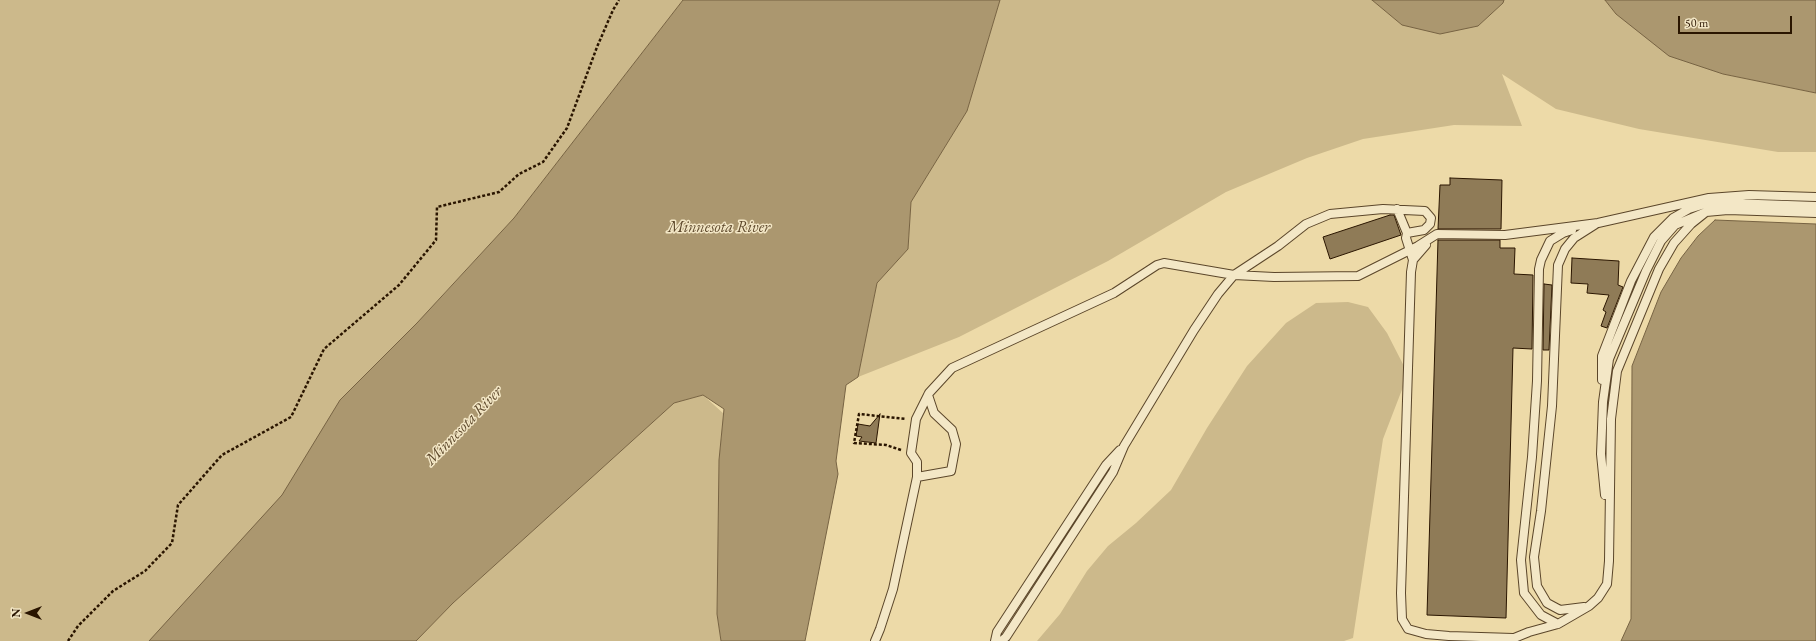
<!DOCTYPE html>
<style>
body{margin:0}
#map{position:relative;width:1816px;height:641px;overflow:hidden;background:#eddaa8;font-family:"EB Garamond",serif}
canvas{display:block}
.north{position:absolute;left:8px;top:593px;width:40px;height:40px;-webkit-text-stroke:3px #f3e7c6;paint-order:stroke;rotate:270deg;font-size:11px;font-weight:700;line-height:16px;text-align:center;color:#2a1500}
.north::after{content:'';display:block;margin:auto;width:14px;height:18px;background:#2a1500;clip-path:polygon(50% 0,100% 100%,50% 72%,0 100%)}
.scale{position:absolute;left:1678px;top:16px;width:114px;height:18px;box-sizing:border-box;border:2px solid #2a1500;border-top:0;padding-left:5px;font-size:12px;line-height:14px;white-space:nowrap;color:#2a1500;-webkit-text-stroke:3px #f3e7c6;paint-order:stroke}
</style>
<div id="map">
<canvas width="1816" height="641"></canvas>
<div class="north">N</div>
<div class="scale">50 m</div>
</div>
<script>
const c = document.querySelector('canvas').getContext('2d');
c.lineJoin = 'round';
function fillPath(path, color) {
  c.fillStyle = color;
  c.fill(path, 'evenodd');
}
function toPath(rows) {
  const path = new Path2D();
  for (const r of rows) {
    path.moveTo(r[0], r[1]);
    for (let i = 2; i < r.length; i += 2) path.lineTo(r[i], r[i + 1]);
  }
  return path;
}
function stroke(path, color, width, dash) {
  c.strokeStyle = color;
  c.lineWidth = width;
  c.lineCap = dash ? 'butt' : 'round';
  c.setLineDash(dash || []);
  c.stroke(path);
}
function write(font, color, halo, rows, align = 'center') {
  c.font = font + ' "EB Garamond",serif';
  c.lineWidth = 3;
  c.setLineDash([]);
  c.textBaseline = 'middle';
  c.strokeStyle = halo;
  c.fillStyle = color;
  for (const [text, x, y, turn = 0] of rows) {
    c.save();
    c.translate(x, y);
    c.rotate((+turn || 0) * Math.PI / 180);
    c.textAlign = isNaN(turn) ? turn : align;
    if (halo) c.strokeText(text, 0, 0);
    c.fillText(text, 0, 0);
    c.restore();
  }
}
fillPath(toPath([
 [0,0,683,0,514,218,437,301,266,641,0,641],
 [1000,0,1372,0,1402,25,1478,26,1503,3,1504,0,1605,0,1616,14,1723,74,1816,93,1816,152,1778,152,1639,129,1556,109,1502,74,1522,126,1454,125,1363,139,1307,158,1226,192,1108,261,959,337,858,377,877,282,908,249,911,202,967,111],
 [1348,302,1368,307,1387,333,1408,374,1383,439,1353,638,1344,641,1037,641,1060,614,1087,571,1108,546,1136,523,1171,490,1207,428,1247,366,1286,323,1316,303],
 [703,395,724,414,719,460,717,614,721,641,416,641,453,603,674,403]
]), '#ccb98b');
const water = toPath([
 [683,0,1000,0,967,111,911,202,908,249,877,283,858,377,846,385,836,461,838,474,805,641,721,641,717,614,719,460,724,409,703,395,674,403,453,603,416,641,149,641,282,495,340,400,417,323,514,218,683,0],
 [1372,0,1504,0,1503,3,1478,26,1440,34,1402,25,1372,0],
 [1605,0,1816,0,1816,93,1723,74,1669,56,1616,14,1605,0],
 [1715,220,1816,224,1816,641,1621,641,1631,619,1632,366,1661,292,1681,258,1698,236,1715,220]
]);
fillPath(water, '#ab976f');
stroke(water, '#776343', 1);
const building = toPath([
 [1450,178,1502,180,1501,229,1438,229,1440,185,1450,185,1450,178],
 [1390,215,1394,215,1401,235,1330,259,1323,237,1390,215],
 [1438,240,1500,240,1500,248,1515,248,1514,274,1533,275,1532,349,1513,348,1506,618,1427,615,1438,240],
 [1572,258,1619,261,1618,285,1623,287,1607,328,1601,326,1606,312,1603,310,1609,295,1587,293,1588,284,1571,283,1572,258],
 [1544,284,1552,285,1549,350,1543,350,1544,284],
 [880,414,876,443,859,441,862,437,856,436,858,424,870,426,880,414]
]);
fillPath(building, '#8f7b57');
stroke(building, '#2a1500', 1);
const lane = toPath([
 [1397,209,1407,233],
 [1426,245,1413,260,1411,272,1401,593,1402,619,1408,629,1426,634,1449,636,1513,638],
 [1602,380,1602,356,1631,281,1654,237,1673,218,1689,209,1705,204,1729,203,1816,206],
 [917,477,951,471,956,444,952,430,934,413,928,395],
 [1605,495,1601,454,1603,402,1609,359,1646,271,1661,241,1675,225,1706,212,1728,210,1816,213],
 [1584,607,1560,610,1547,603,1537,586,1534,557,1541,511,1552,406,1558,265,1565,249,1574,238,1596,224],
 [1558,624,1541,615,1524,593,1521,560,1532,457,1537,381,1539,269,1541,260,1550,241,1563,233,1572,230],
 [875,641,880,629,893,589,917,477,917,462,911,453,916,419,929,393,952,368,1114,293,1157,265,1164,263,1234,275,1278,246,1306,224,1330,214,1383,209,1425,211,1431,218,1430,224,1424,230,1407,233,1406,238,1413,260],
 [995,641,997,632,1106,465,1120,450],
 [1001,641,1006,637,1113,472,1124,446,1194,330,1218,294,1234,275,1274,277,1358,276,1418,246,1437,234,1505,235,1598,223,1709,198,1749,195,1816,197],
 [1507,641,1529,632,1558,624,1589,606,1598,598,1607,584,1609,561,1611,419,1617,371,1659,269,1674,243,1691,224,1706,212]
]);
stroke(lane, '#5b462a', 10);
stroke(toPath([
 [901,450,886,445,854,443,858,420,859,414,906,419],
 [68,641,78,626,113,591,145,571,172,543,178,505,222,455,291,417,324,349,399,285,436,240,437,207,499,192,519,174,543,162,567,128,597,47,613,10,619,0]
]), '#2a1500', 2.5, [3, 2]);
stroke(lane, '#f3e7c6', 8);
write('italic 16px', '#5e492c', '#f3e7c6', [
 ["Minnesota River",719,228],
 ["Minnesota River",464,426,-46]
]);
</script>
